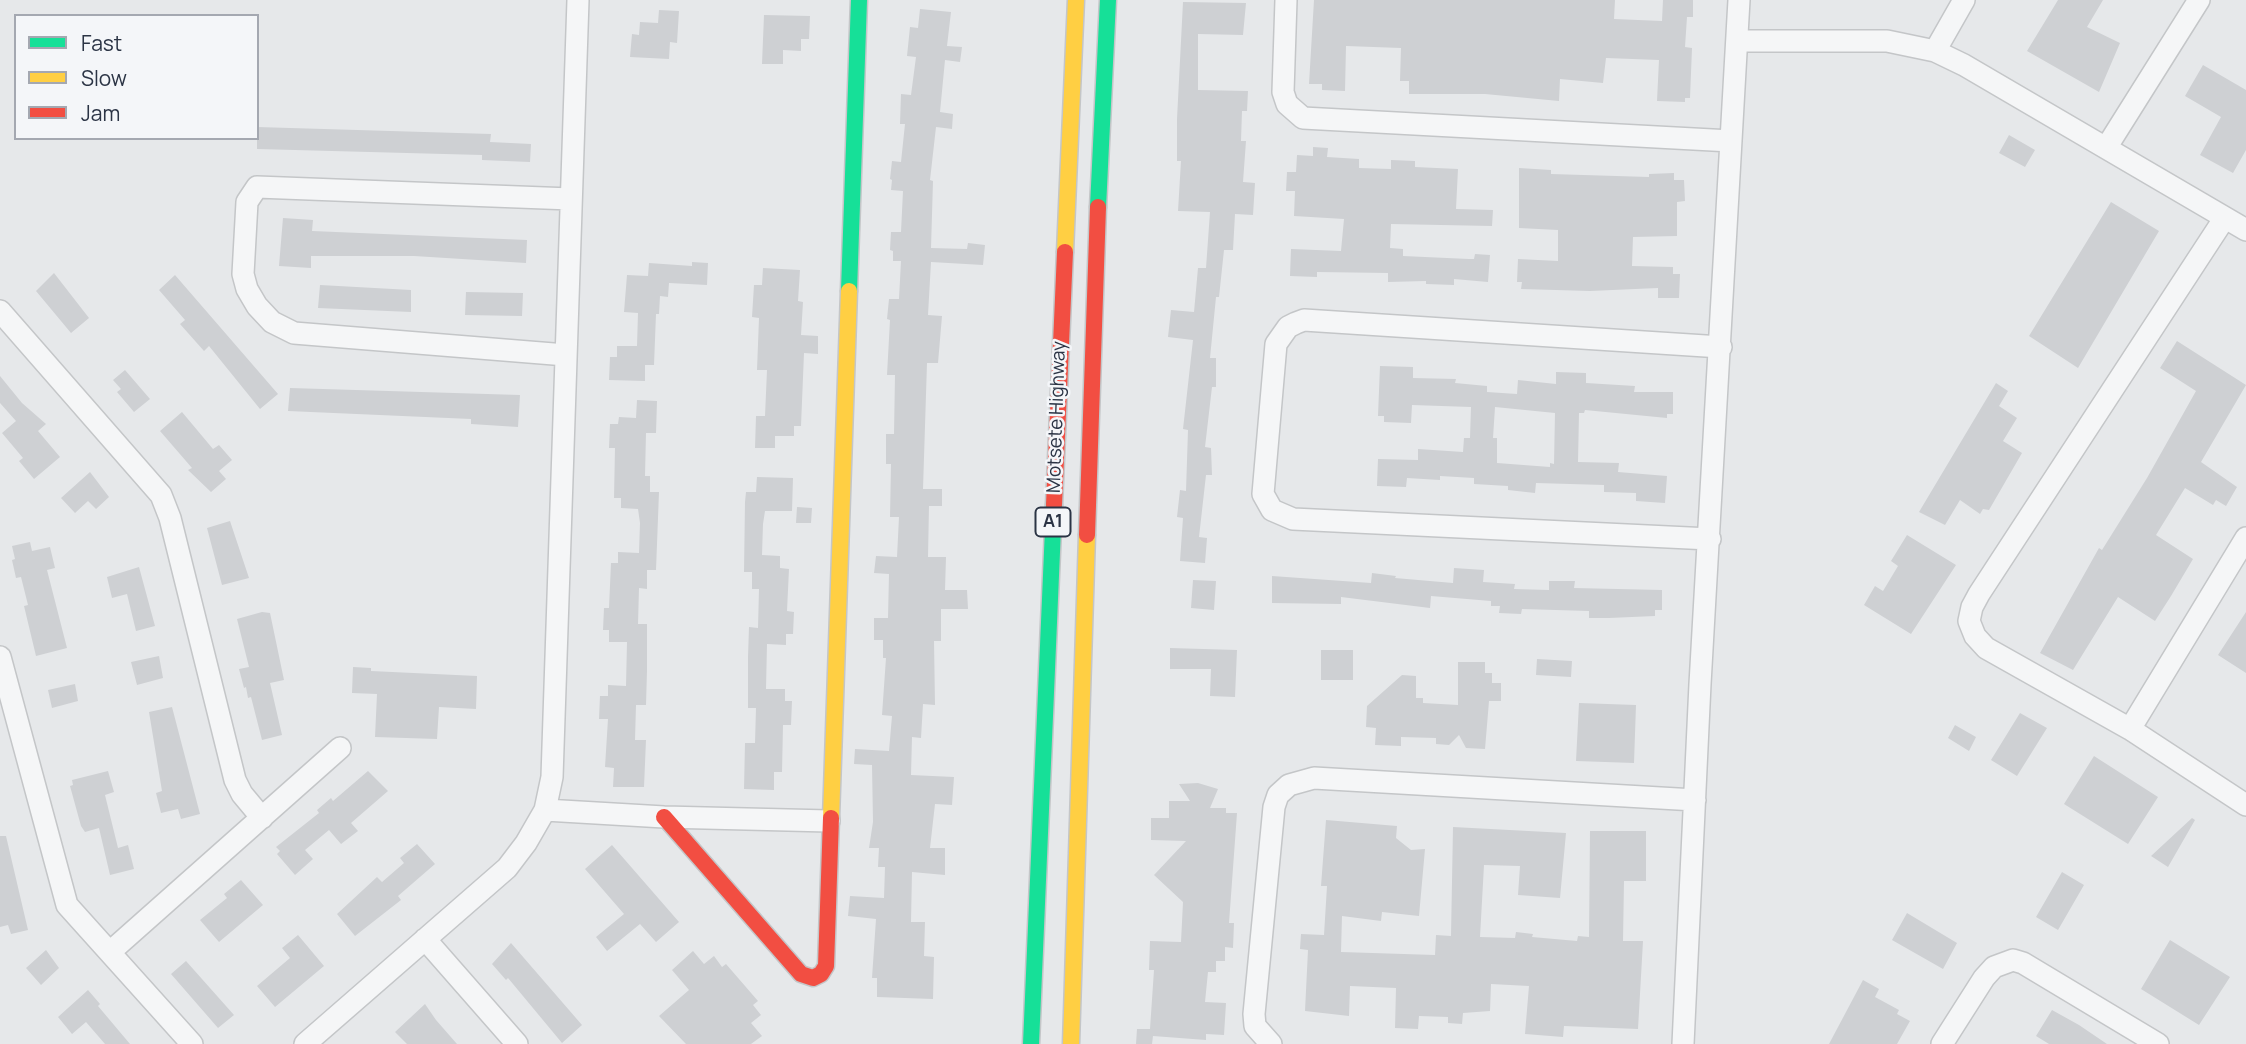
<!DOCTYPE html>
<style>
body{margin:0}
#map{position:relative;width:2246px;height:1044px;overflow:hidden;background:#e6e8ea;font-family:Manrope,sans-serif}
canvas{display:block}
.legend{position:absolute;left:14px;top:14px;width:245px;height:126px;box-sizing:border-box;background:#f4f6f9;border:2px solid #a4a8b1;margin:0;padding:9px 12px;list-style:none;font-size:21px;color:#2b3445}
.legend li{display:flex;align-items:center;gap:14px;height:35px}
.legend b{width:35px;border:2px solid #a4a8b1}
</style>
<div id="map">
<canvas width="2246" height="1044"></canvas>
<ul class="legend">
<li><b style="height:9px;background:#16e098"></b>Fast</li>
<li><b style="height:9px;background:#ffcf43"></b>Slow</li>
<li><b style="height:9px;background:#f24e42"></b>Jam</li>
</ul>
</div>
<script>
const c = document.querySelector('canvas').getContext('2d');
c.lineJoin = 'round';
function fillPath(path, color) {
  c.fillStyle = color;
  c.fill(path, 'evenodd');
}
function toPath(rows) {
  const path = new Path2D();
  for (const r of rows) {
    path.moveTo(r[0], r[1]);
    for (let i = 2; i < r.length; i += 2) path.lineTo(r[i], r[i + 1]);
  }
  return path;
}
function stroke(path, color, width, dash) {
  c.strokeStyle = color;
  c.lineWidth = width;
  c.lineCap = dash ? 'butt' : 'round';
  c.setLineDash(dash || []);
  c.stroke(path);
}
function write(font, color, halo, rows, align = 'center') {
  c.font = font + ' Manrope,sans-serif';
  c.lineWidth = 5;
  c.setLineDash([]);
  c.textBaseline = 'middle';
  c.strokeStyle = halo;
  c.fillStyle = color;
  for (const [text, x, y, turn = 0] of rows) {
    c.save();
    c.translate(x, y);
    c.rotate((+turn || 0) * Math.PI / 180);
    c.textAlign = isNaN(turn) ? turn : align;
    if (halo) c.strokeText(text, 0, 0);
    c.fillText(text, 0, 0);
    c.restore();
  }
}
fillPath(toPath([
 [1314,0,1615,0,1614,19,1662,21,1663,0,1693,0,1693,17,1687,17,1685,47,1692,48,1690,98,1685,98,1685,102,1657,101,1659,60,1606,58,1603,83,1560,79,1559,101,1485,94,1409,94,1409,81,1400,81,1401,48,1346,46,1345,91,1322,90,1322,84,1309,84],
 [2058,0,2103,0,2087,27,2120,43,2099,92,2027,51],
 [1183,2,1246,3,1243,35,1198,34,1198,90,1248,91,1247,111,1242,111,1241,141,1246,141,1243,182,1255,183,1253,215,1235,214,1233,250,1224,250,1219,297,1216,297,1210,358,1216,358,1216,387,1212,387,1205,447,1211,448,1212,475,1206,475,1199,537,1207,538,1205,563,1180,561,1183,518,1177,517,1180,490,1186,491,1188,430,1183,429,1193,340,1168,337,1171,310,1194,312,1198,268,1206,268,1210,212,1178,211,1181,161,1177,161,1177,119],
 [920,9,951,12,947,46,962,47,960,62,945,60,940,112,953,114,952,129,936,127,930,180,933,181,931,248,967,249,968,243,985,245,983,265,931,262,928,315,942,316,938,363,927,363,923,489,942,489,942,506,929,506,928,557,946,557,945,590,967,590,968,609,941,609,941,641,934,641,935,705,923,704,921,738,912,737,911,775,954,777,952,805,935,804,930,848,945,848,945,875,912,872,911,922,925,922,924,956,934,957,933,999,877,997,877,978,872,978,876,919,848,916,850,896,884,898,885,867,878,867,879,848,869,848,873,822,872,765,854,764,855,749,889,751,892,716,882,715,886,658,883,658,883,640,874,640,874,618,888,618,889,574,874,573,876,556,897,557,899,517,890,517,891,464,886,464,886,434,894,434,895,375,887,375,890,320,887,319,889,299,899,299,901,261,893,261,893,251,890,250,891,232,901,232,903,191,891,190,892,180,890,179,892,161,901,162,905,124,900,124,901,94,911,95,916,57,907,56,910,27,918,28],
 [659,10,679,11,677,43,670,42,669,59,630,57,632,34,639,35,640,22,658,23],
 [764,15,810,16,809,39,801,39,801,51,783,50,783,64,762,64],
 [2203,65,2246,90,2246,150,2233,173,2200,155,2221,117,2185,96],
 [257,127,491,134,490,142,531,144,530,162,482,160,482,155,257,149],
 [2009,135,2035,150,2025,167,1999,153],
 [1313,147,1328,148,1327,157,1359,159,1359,168,1391,169,1391,160,1415,161,1415,167,1458,169,1456,209,1493,210,1492,226,1391,224,1390,248,1403,249,1403,256,1469,259,1474,259,1475,254,1490,255,1488,282,1454,279,1454,285,1426,284,1426,281,1388,282,1388,273,1317,272,1317,277,1290,276,1291,249,1341,251,1344,219,1294,216,1295,191,1286,191,1287,172,1296,172,1297,155,1313,156],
 [1519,168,1551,170,1551,174,1649,177,1649,174,1674,173,1674,180,1684,180,1685,201,1677,202,1677,236,1633,237,1632,266,1673,267,1673,274,1680,274,1679,298,1658,298,1658,288,1590,291,1521,289,1522,282,1517,282,1518,259,1558,261,1558,230,1519,228],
 [2111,202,2159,231,2078,368,2029,336],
 [283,218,313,220,312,231,527,240,526,263,414,256,311,256,311,268,279,266],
 [692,262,708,263,707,285,669,283,668,297,660,296,659,314,656,314,654,365,645,365,645,381,609,380,610,357,617,357,617,346,637,346,638,313,624,312,627,275,648,276,649,263,692,266],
 [763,268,800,270,798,301,803,302,801,335,818,336,818,354,804,353,801,426,794,426,794,436,775,436,775,448,755,448,756,416,765,416,767,370,757,370,759,318,752,317,754,285,762,285],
 [54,273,89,318,71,333,36,291],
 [175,275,278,394,260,409,209,346,204,351,180,324,185,320,159,290],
 [320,285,411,290,411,312,318,308],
 [466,292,523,293,522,316,465,315],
 [2177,341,2246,385,2201,462,2237,487,2226,506,2216,500,2213,505,2185,488,2156,535,2193,559,2171,596,2155,621,2118,597,2073,670,2040,653,2099,548,2102,550,2147,478,2196,391,2160,368],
 [1380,366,1413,367,1413,378,1456,379,1455,383,1487,386,1487,392,1517,394,1518,380,1556,384,1556,372,1586,373,1586,383,1635,386,1634,392,1673,392,1673,414,1667,414,1667,418,1585,410,1584,413,1579,413,1578,462,1619,463,1618,472,1667,476,1665,503,1636,501,1636,493,1604,492,1604,485,1536,483,1535,493,1508,490,1508,486,1474,484,1474,478,1440,476,1440,480,1407,478,1406,487,1377,486,1378,459,1418,460,1418,449,1463,452,1464,438,1470,438,1471,407,1412,405,1411,423,1384,422,1384,416,1378,416],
 [1495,407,1555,413,1554,464,1550,463,1550,467,1497,463,1497,438,1493,438],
 [125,370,150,399,134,412,117,392,121,389,113,380],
 [0,376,22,403,46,424,38,431,60,457,34,479,19,461,23,458,2,433,16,421,0,403],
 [1996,383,2008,391,1999,406,2017,418,2003,441,2022,453,1989,510,1983,509,1980,514,1960,500,1945,525,1919,512],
 [290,388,520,395,518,427,471,424,471,419,288,411],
 [637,400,657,401,656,433,646,433,645,476,650,476,650,492,659,492,656,570,647,570,647,589,639,588,638,624,647,624,647,671,646,705,636,705,635,740,646,740,644,787,613,787,614,768,605,767,608,719,599,719,600,696,608,696,608,685,626,686,627,642,609,642,609,630,603,630,604,608,609,608,611,563,618,563,618,552,639,553,640,523,638,509,621,508,621,498,614,498,615,448,609,448,610,424,618,424,619,417,636,418],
 [182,412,213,449,219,445,232,460,219,471,226,479,211,492,188,470,192,468,160,431],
 [90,472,109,497,96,509,88,501,75,513,61,498],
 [757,477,793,478,792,511,765,511,763,524,762,555,780,556,780,568,789,569,787,611,794,612,793,634,786,634,786,645,767,644,766,689,785,689,785,701,792,701,791,725,783,725,782,772,774,772,774,790,744,789,745,743,755,743,756,708,748,708,748,657,749,627,758,628,759,589,752,589,752,572,744,572,745,502,746,492,756,492],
 [797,507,812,508,811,523,796,523],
 [230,521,249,578,222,585,207,528],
 [1907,535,1956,565,1911,634,1864,605,1875,586,1883,591,1898,566,1891,561],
 [30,542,32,551,50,547,55,568,47,570,67,648,36,656,24,606,28,605,21,577,16,578,12,560,15,559,12,546],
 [139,567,155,626,136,631,127,594,112,598,107,577],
 [1454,568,1484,570,1483,582,1515,584,1514,589,1549,590,1549,581,1575,581,1574,588,1662,590,1662,610,1655,610,1655,616,1609,618,1589,618,1589,611,1522,609,1521,614,1499,613,1500,606,1491,606,1491,601,1431,596,1430,608,1341,597,1341,604,1272,603,1272,576,1371,583,1372,573,1396,576,1395,578,1453,583],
 [1193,580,1216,581,1214,610,1191,608],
 [262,612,270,613,284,680,270,683,282,735,262,740,251,697,248,698,246,687,244,688,239,669,249,667,237,619],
 [2246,612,2246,673,2218,655],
 [1170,648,1237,650,1235,697,1210,696,1211,669,1170,669],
 [1321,650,1353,650,1353,680,1321,680],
 [159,656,163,678,137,685,131,662],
 [1537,659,1572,661,1571,677,1536,675],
 [1458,662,1485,662,1485,673,1492,673,1492,683,1501,683,1501,701,1489,701,1485,749,1466,748,1459,735,1449,745,1436,744,1436,738,1401,737,1401,746,1375,745,1376,728,1366,727,1367,706,1402,675,1416,676,1416,698,1423,698,1423,703,1458,705],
 [353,667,371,668,371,671,477,676,476,709,439,707,437,739,375,737,377,694,352,693],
 [75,684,78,701,52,708,48,690],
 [1579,703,1636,705,1634,763,1576,761],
 [172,707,200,814,181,819,178,809,161,813,156,793,162,791,149,712],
 [2020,713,2047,728,2017,776,1991,760],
 [1955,725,1976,737,1969,751,1948,738],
 [2094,756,2158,797,2128,844,2064,804],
 [108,771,114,792,105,795,118,848,128,845,134,869,110,875,99,828,85,832,81,826,70,786,73,785,72,780],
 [368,771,388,791,351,823,358,831,341,844,329,830,305,850,313,859,295,875,277,854,280,851,276,847,319,813,317,810,331,798,333,801],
 [1198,783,1218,789,1210,808,1226,808,1226,813,1237,813,1229,923,1234,923,1233,948,1225,947,1225,961,1216,961,1216,972,1208,972,1205,1002,1226,1003,1224,1035,1206,1034,1206,1040,1153,1036,1152,1044,1136,1044,1137,1029,1150,1029,1154,970,1149,970,1150,941,1181,942,1183,902,1154,875,1186,841,1151,840,1151,818,1169,818,1169,801,1190,801,1179,784],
 [2192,818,2195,820,2168,867,2151,856],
 [1326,820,1397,826,1396,838,1411,850,1425,849,1419,916,1382,912,1381,921,1342,916,1341,952,1435,955,1436,935,1451,936,1453,827,1566,833,1560,898,1518,895,1520,866,1484,865,1480,937,1515,938,1516,932,1533,934,1532,937,1577,941,1578,936,1589,937,1590,831,1646,831,1646,881,1624,881,1623,941,1643,941,1638,1029,1564,1026,1563,1037,1525,1034,1529,986,1491,984,1490,1011,1463,1013,1462,1024,1448,1023,1448,1017,1419,1016,1418,1029,1395,1028,1396,988,1350,986,1349,1016,1305,1011,1308,950,1300,949,1301,934,1324,935,1327,886,1321,886],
 [0,836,6,836,28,930,11,934,8,925,0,927],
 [417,844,435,864,398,896,401,900,355,936,337,914,377,877,382,882,404,863,400,858],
 [612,845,679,922,656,942,640,924,607,951,596,937,624,914,585,869],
 [2062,872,2084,885,2058,930,2036,917],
 [241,880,263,905,219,942,200,920,227,898,224,894],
 [1907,913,1957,943,1943,969,1892,940],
 [298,935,324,966,275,1007,257,986,290,958,282,948],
 [2170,940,2230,977,2199,1025,2141,989],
 [511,943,582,1025,562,1043,508,978,506,980,492,964],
 [46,950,59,968,41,985,26,968],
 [693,951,704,964,714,956,722,967,726,964,758,1001,753,1005,761,1015,751,1023,762,1036,751,1044,686,1044,659,1016,689,990,672,970],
 [186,961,234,1015,218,1028,171,974],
 [1863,980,1879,989,1875,997,1899,1010,1897,1014,1910,1021,1897,1044,1829,1044],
 [88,990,100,1004,98,1006,130,1044,105,1044,86,1022,72,1034,58,1017],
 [425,1004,436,1020,457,1044,407,1044,395,1032],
 [2052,1010,2079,1025,2107,1044,2049,1044,2036,1036]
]), '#ced0d3');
const street = toPath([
 [1286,0,1283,92,1287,104,1303,118,1731,141],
 [1737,41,1887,41,1935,51,1964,65,2246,230],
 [1935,51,1964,0],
 [2106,148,2199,0],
 [2224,219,1979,594,1972,607,1969,621,1975,636,1986,648,2130,729,2246,805],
 [0,311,161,495,170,518,235,780,242,794,262,818],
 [566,355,294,333,272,322,257,306,247,289,243,274,247,202,257,187,571,199],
 [1710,539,1293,519,1272,510,1263,494,1276,344,1288,327,1296,323,1304,320,1721,347],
 [0,657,67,905,192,1044],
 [2130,729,2246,538],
 [545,810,664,817,829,821],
 [425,939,517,1044],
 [110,952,340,748],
 [305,1044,507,868,526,843,545,810,552,777,578,0],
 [1271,1044,1255,1026,1254,1014,1274,807,1278,795,1289,785,1314,778,1695,800],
 [1683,1044,1700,684,1739,0],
 [1942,1044,1984,978,1994,967,2013,960,2023,963,2158,1044]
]);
const fast = toPath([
 [1098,207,1108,0],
 [849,291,859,0],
 [1031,1044,1054,505]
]);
const slow = toPath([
 [1065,252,1076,0],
 [831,818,849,291],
 [1071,1044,1087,535]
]);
const jam = toPath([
 [1054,505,1065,252],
 [1087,535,1098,207],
 [664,817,801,974,813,978,821,974,826,966,831,818]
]);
stroke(street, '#c4c6c8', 24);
stroke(fast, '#c4c6c8', 19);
stroke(slow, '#c4c6c8', 19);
stroke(jam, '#c4c6c8', 19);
stroke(street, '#f5f6f7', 21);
stroke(fast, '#16e098', 16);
stroke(slow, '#ffcf43', 16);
stroke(jam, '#f24e42', 16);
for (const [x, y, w] of [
 [1053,522,35]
]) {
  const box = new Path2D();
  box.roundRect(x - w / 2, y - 14.5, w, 29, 5);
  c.fillStyle = '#f4f6f9';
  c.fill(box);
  stroke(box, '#2b3445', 2);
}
write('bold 18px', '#2b3445', null, [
 ["A1",1053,522]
]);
write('19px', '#2b3445', '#f4f6f9', [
 ["Motsete Highway",1057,417,-88]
]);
</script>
